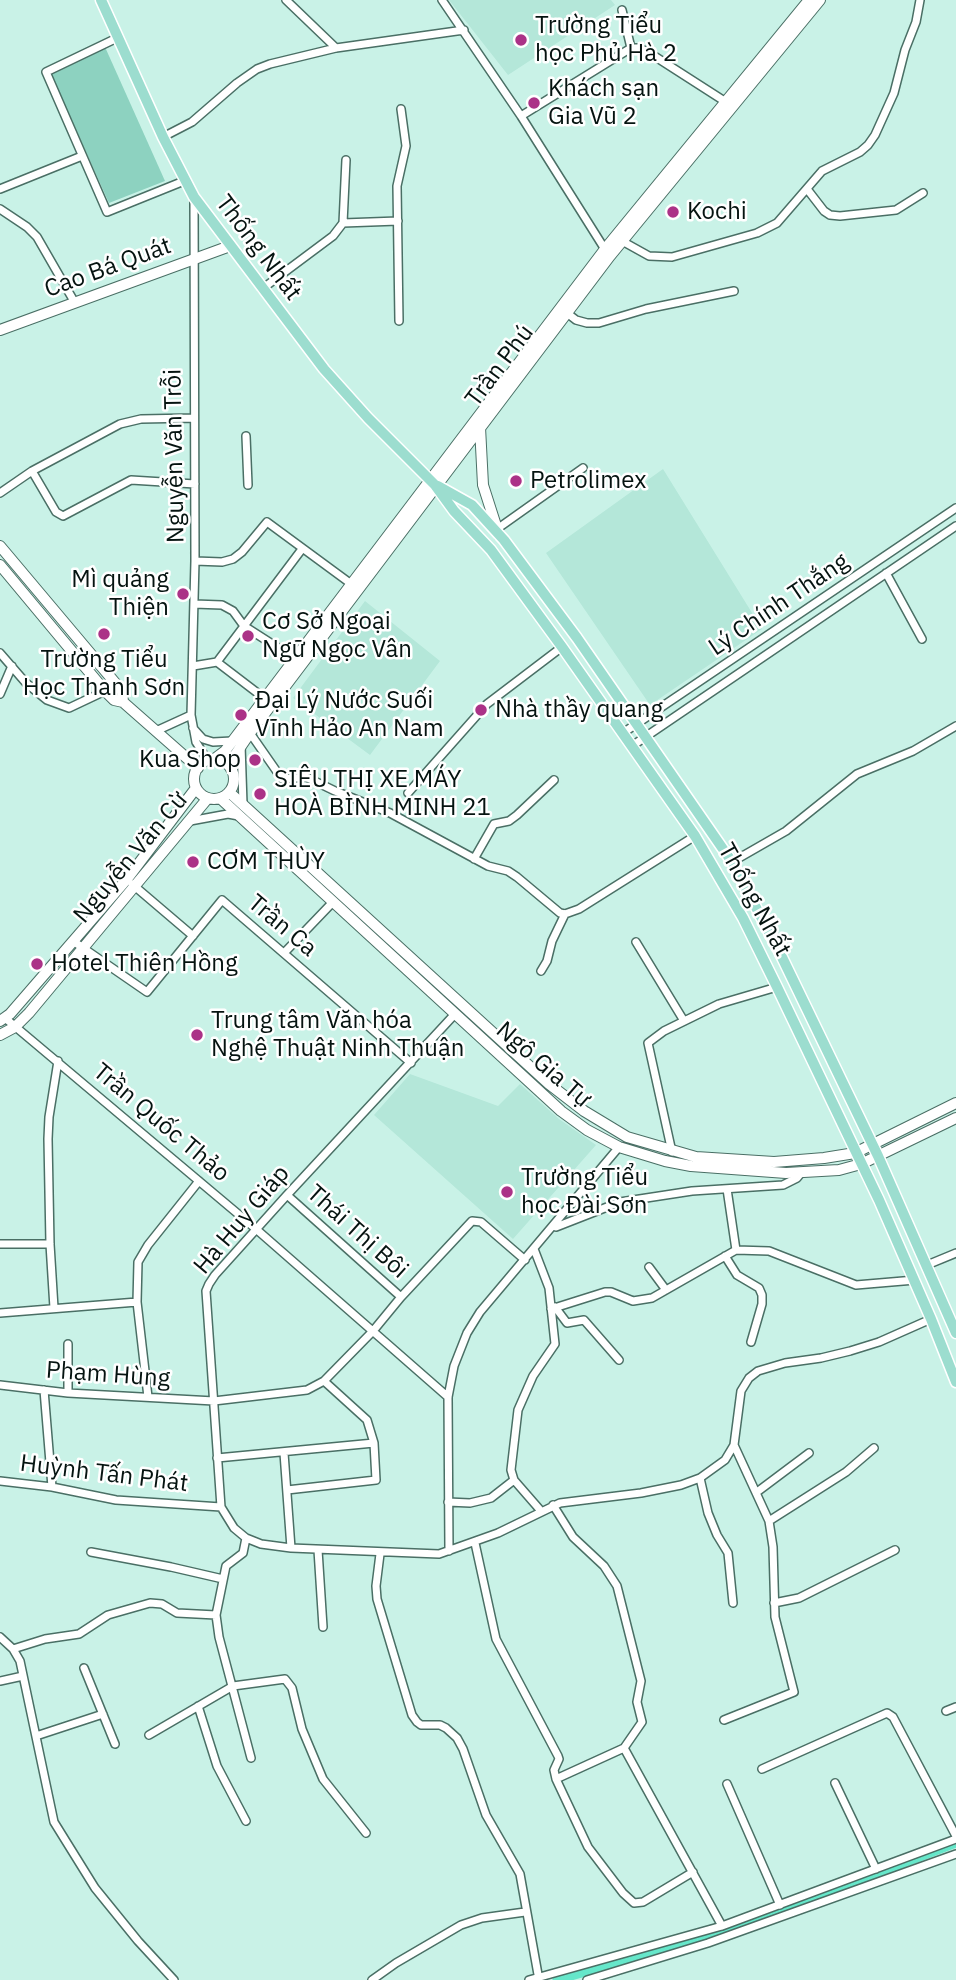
<!DOCTYPE html>
<meta charset="utf-8">
<style>
body{margin:0}
canvas{display:block;background:#c9f2e7}
</style>
<canvas width="956" height="1980"></canvas>
<script>
const c = document.querySelector('canvas').getContext('2d');
c.lineJoin = 'round';
function fillPath(path, color) {
  c.fillStyle = color;
  c.fill(path, 'evenodd');
}
function toPath(rows) {
  const path = new Path2D();
  for (const r of rows) {
    if (r.length === 3) {
      path.moveTo(r[0] + r[2], r[1]);
      path.arc(r[0], r[1], r[2], 0, 2 * Math.PI);
      continue;
    }
    path.moveTo(r[0], r[1]);
    for (let i = 2; i < r.length; i += 2) path.lineTo(r[i], r[i + 1]);
  }
  return path;
}
function stroke(path, color, width, dash) {
  c.strokeStyle = color;
  c.lineWidth = width;
  c.lineCap = dash ? 'butt' : 'round';
  c.setLineDash(dash || []);
  c.stroke(path);
}
function write(font, color, halo, rows, align = 'center') {
  c.font = font + ' "IBM Plex Sans",sans-serif';
  c.lineWidth = 5;
  c.setLineDash([]);
  c.textBaseline = 'middle';
  c.strokeStyle = halo;
  c.fillStyle = color;
  for (const [text, x, y, turn = 0] of rows) {
    c.save();
    c.translate(x, y);
    c.rotate((+turn || 0) * Math.PI / 180);
    c.textAlign = isNaN(turn) ? turn : align;
    if (halo) c.strokeText(text, 0, 0);
    c.fillText(text, 0, 0);
    c.restore();
  }
}
fillPath(toPath([
 [449,0,611,0,615,5,508,75],
 [663,469,762,629,650,705,546,553],
 [365,601,440,661,370,755,293,698],
 [410,1074,498,1106,520,1084,559,1119,596,1145,513,1239,374,1115]
]), '#b4e7d9');
fillPath(toPath([
 [105,47,165,181,109,203,50,72]
]), '#8dd2c0');
stroke(toPath([
 [557,1980,725,1932,956,1843]
]), '#66e7ca', 9);
const street = toPath([
 [286,0,336,48],
 [442,0,521,116,606,251],
 [622,10,631,48],
 [117,38,46,72,107,212,184,181],
 [521,116,631,48,638,48,648,52,729,104],
 [163,137,192,122,237,83,257,69,270,64,336,48,464,30],
 [0,189,82,156],
 [807,189,824,211,830,215,840,216,896,210,923,193],
 [194,199,195,561,191,715,196,742,208,761],
 [0,209,27,227,37,237,75,303],
 [343,223,346,160],
 [343,223,398,221],
 [622,241,649,256,672,257,757,233,777,223,822,171,860,152,868,145,875,135,894,93,905,50,916,22,920,0],
 [262,289,333,236,343,223],
 [567,313,576,320,587,323,599,323,646,309,734,291],
 [399,321,397,186,406,146,401,109],
 [246,436,248,485],
 [32,471,56,512,63,516,131,480,195,484],
 [0,493,32,471,120,424,141,419,193,418],
 [497,529,583,468],
 [195,561,222,562,233,559,242,552,267,522,354,586],
 [886,573,922,639],
 [194,604,222,605,233,611,244,626,294,658],
 [0,653,26,683,47,700,69,708,105,691],
 [217,662,268,701],
 [193,666,217,662,302,549],
 [0,694,12,666],
 [193,728,203,739,213,742,232,741],
 [156,731,191,715],
 [250,733,282,779,306,777,335,791,390,813,488,866,508,871,517,877,560,913,565,914,579,909,695,836],
 [623,733,956,508],
 [241,745,243,804],
 [632,746,956,526],
 [408,793,487,704,562,647],
 [190,821,228,814,239,816],
 [474,859,494,824,509,821,517,815,554,780],
 [732,862,786,831,857,774,913,751,956,726],
 [132,884,193,936],
 [73,941,147,992,222,900,411,1063],
 [636,942,684,1021],
 [285,952,332,903],
 [541,971,547,961,552,941,565,914],
 [454,1015,287,1195,215,1275,209,1284,206,1291,221,1507,234,1528,246,1538,261,1544,291,1548,439,1554,498,1533,560,1503,641,1493,681,1485,700,1478,725,1460,734,1445,741,1391,749,1378,758,1371,785,1363,821,1358,850,1351,879,1342,931,1319],
 [5,1018,256,1229,448,1397],
 [672,1152,648,1043,664,1031,719,1004,777,987],
 [727,1189,736,1250],
 [287,1195,401,1297],
 [556,1227,620,1202,692,1191,783,1185,797,1178,801,1173],
 [0,1244,50,1244],
 [534,1249,549,1288,555,1344,533,1376,518,1410,511,1470,514,1480,541,1511],
 [725,1256,737,1275,759,1288,762,1295,762,1304,751,1342],
 [927,1265,956,1253],
 [649,1267,666,1290],
 [555,1307,567,1323,584,1320,619,1360],
 [54,1308,50,1244,48,1139,49,1117,58,1061],
 [551,1309,605,1292,611,1292,633,1301,652,1298,736,1250,769,1251,856,1285,915,1280],
 [0,1313,137,1302],
 [0,1385,68,1393,214,1401,307,1390,324,1381,373,1331,401,1297,472,1221,481,1222,525,1260],
 [44,1390,52,1487],
 [68,1393,68,1344],
 [148,1397,137,1302,138,1262,148,1245,199,1181],
 [284,1453,291,1548],
 [217,1458,374,1443],
 [700,1478,708,1513,717,1535,728,1553,733,1603],
 [0,1481,52,1487,116,1500,221,1507],
 [287,1490,376,1480,374,1443,367,1420,324,1381],
 [757,1492,809,1453],
 [448,1502,470,1503,491,1498,514,1480],
 [553,1505,573,1537,604,1566,617,1586,641,1681,637,1702,642,1722,624,1748,722,1926],
 [769,1521,846,1472,874,1448],
 [246,1538,243,1553,226,1566,216,1615,219,1637,251,1758],
 [475,1543,496,1639,558,1756,559,1759,554,1770,556,1779,588,1847,623,1893,634,1903,643,1902,693,1872],
 [318,1550,323,1627],
 [449,1551,448,1397,454,1366,467,1333,480,1312,619,1147],
 [91,1552,171,1567,223,1579],
 [380,1554,376,1586,377,1599,412,1715,417,1722,421,1725,440,1725,446,1728,457,1738,463,1749,486,1815,520,1874,539,1980],
 [774,1603,799,1598,895,1550],
 [0,1637,13,1649,20,1661,54,1822,95,1888,138,1941,174,1980],
 [13,1649,45,1639,79,1634,108,1615,150,1603,162,1604,177,1613,216,1615],
 [84,1668,115,1744],
 [0,1681,23,1676],
 [198,1706,217,1766,246,1821],
 [946,1711,956,1707],
 [724,1720,794,1692,775,1617,773,1547,769,1521,734,1445],
 [149,1735,233,1686,285,1679,292,1688,302,1729,323,1779,366,1833],
 [36,1736,103,1714],
 [762,1769,887,1713,893,1717,956,1836],
 [556,1779,624,1748],
 [835,1783,876,1869],
 [727,1784,780,1905],
 [372,1980,396,1963,461,1925,482,1918,525,1912],
 [529,1980,722,1926,956,1839],
 [587,1980,708,1943,956,1854]
]);
const secondary = toPath([
 [0,330,230,246],
 [480,427,483,485,499,535],
 [0,546,122,691,123,702],
 [0,565,105,691,114,700,123,702,198,768],
 [214,779,20],
 [213,760,225,751,605,249,809,0],
 [231,769,233,758,250,733,610,256,820,0],
 [229,792,549,1084,584,1111,627,1137,696,1157,774,1162,824,1158,855,1153,956,1103],
 [220,798,561,1111,587,1130,619,1147,665,1161,691,1166,786,1173,839,1170,861,1164,956,1118],
 [0,1021,10,1014,127,879,196,788],
 [0,1035,15,1027,29,1013,208,798]
]);
const primary = toPath([
 [101,0,163,137,194,197,324,369,368,418,435,485,454,511,491,550,562,647,695,836,743,918,777,987,879,1200,931,1319,956,1382],
 [438,486,472,505,504,540,577,638,732,862,779,951,878,1156,956,1333]
]);
stroke(street, '#4a6f65', 10);
stroke(secondary, '#4a6f65', 12);
stroke(primary, '#fff', 13);
stroke(street, '#fff', 7);
stroke(secondary, '#fff', 10);
stroke(primary, '#9cddcf', 10);
for (const [x, y, r, color] of [
 [521,40,7,"#ab3287"],
 [534,103,7,"#ab3287"],
 [673,212,7,"#ab3287"],
 [516,481,7,"#ab3287"],
 [183,594,7,"#ab3287"],
 [104,634,7,"#ab3287"],
 [248,636,7,"#ab3287"],
 [481,710,7,"#ab3287"],
 [241,715,7,"#ab3287"],
 [255,760,7,"#ab3287"],
 [260,794,7,"#ab3287"],
 [193,862,7,"#ab3287"],
 [37,964,7,"#ab3287"],
 [197,1035,7,"#ab3287"],
 [507,1192,7,"#ab3287"]
]) {
  const dot = new Path2D();
  dot.arc(x, y, r, 0, 2 * Math.PI);
  c.fillStyle = color;
  c.fill(dot);
  stroke(dot, '#fff', 2.5);
}
write('24px', '#051310', '#fff', [
 ["Trường Tiểu",535,26],
 ["học Phủ Hà 2",535,54],
 ["Khách sạn",548,89],
 ["Gia Vũ 2",548,117],
 ["Kochi",687,212],
 ["Petrolimex",530,481],
 ["Mì quảng",169,580,"right"],
 ["Thiện",169,608,"right"],
 ["Cơ Sở Ngoại",262,622],
 ["Ngữ Ngọc Vân",262,650],
 ["Trường Tiểu",104,660,"center"],
 ["Học Thanh Sơn",104,688,"center"],
 ["Đại Lý Nước Suối",255,701],
 ["Vĩnh Hảo An Nam",255,729],
 ["Nhà thầy quang",495,710],
 ["Kua Shop",241,760,"right"],
 ["SIÊU THỊ XE MÁY",274,780],
 ["HOÀ BÌNH MINH 21",274,808],
 ["CƠM THÙY",207,862],
 ["Hotel Thiên Hồng",51,964],
 ["Trung tâm Văn hóa",211,1021],
 ["Nghệ Thuật Ninh Thuận",211,1049],
 ["Trường Tiểu",521,1178],
 ["học Đài Sơn",521,1206]
], 'left');
write('24px', '#051310', '#fff', [
 ["Thống Nhất",258,248,53],
 ["Cao Bá Quát",108,268,-20],
 ["Trần Phú",500,366,-53],
 ["Nguyễn Văn Trỗi",175,456,-91],
 ["Lý Chính Thắng",779,605,-34],
 ["Nguyễn Văn Cừ",131,858,-50],
 ["Thống Nhất",754,900,61],
 ["Trần Ca",282,926,40],
 ["Ngô Gia Tự",543,1065,41],
 ["Trần Quốc Thảo",161,1123,40],
 ["Hà Huy Giáp",242,1220,-50],
 ["Thái Thị Bôi",357,1232,42],
 ["Phạm Hùng",108,1375,4],
 ["Huỳnh Tấn Phát",104,1474,7]
]);
</script>
